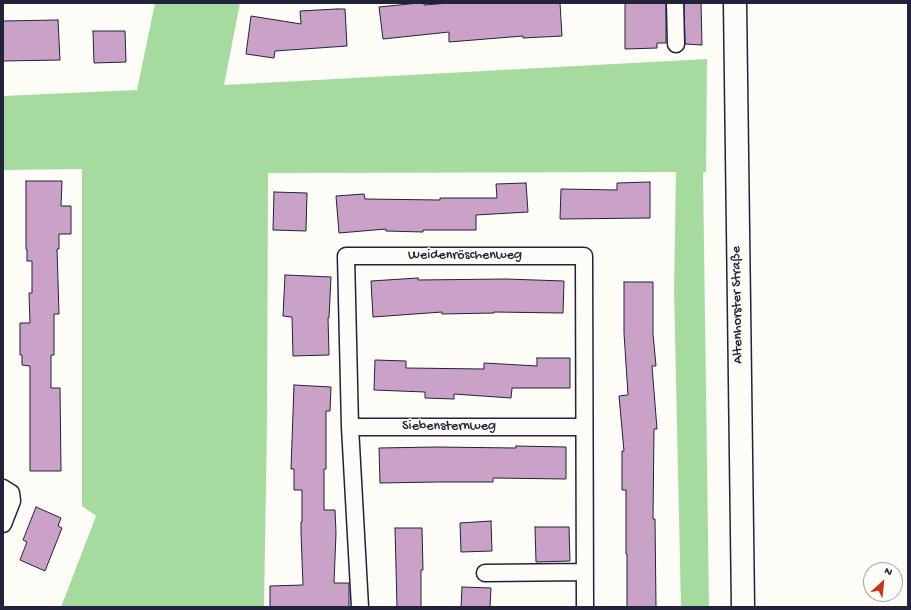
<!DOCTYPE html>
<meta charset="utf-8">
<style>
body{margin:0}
#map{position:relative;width:911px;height:610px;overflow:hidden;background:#fdfcf7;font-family:"Gochi Hand",sans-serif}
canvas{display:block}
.frame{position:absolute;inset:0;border:4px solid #22223b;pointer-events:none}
.north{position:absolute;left:863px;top:562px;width:40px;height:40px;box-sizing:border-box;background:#fdfcf7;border:1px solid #a5a5ac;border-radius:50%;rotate:27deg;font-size:11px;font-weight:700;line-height:16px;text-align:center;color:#22223b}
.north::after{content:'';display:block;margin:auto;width:14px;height:18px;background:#c8321e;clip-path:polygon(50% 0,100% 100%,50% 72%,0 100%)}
</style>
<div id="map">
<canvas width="911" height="610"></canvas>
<div class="frame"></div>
<div class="north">N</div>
</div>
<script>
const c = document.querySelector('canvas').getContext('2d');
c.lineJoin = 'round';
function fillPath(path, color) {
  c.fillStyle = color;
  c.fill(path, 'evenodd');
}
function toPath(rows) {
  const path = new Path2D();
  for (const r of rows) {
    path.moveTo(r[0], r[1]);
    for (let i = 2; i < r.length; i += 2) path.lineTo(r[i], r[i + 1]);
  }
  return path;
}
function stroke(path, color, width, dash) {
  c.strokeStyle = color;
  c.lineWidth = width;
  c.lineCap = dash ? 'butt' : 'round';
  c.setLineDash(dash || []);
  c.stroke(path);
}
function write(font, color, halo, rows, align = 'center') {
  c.font = font + ' "Gochi Hand",sans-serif';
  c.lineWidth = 3.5;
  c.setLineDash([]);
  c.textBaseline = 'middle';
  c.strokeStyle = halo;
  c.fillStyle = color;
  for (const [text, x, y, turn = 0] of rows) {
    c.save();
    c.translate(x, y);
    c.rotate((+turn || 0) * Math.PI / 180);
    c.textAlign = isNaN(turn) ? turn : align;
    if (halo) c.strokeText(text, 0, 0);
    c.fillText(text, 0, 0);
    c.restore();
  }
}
fillPath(toPath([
 [155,3,240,3,224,85,707,59,706,172,703,172,709,607,681,607,674,289,676,172,268,173,267,422,264,607,61,607,96,516,82,506,82,169,3,170,3,96,137,90]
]), '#a6db9f');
const building = toPath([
 [419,3,424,3,424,5,449,3,560,3,562,36,523,38,523,36,449,42,449,32,383,39,379,7,419,3],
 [625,3,666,3,666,43,657,43,657,48,625,49,625,3],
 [684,3,701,3,702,45,685,44,684,3],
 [337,9,345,9,347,46,275,51,274,58,246,54,251,16,301,24,300,11,337,9],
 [58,20,60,60,3,61,3,21,58,20],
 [93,31,125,31,126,62,94,63,93,31],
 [26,181,62,181,61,206,71,206,71,234,59,234,59,249,57,249,59,314,54,314,54,355,51,355,51,388,60,388,61,471,30,471,30,366,22,365,22,355,20,355,20,323,30,323,29,293,32,293,32,261,27,261,27,249,26,249,26,181],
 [650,182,650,218,560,219,561,189,617,190,617,183,650,182],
 [526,183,528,212,476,215,476,230,423,230,423,232,386,231,386,229,339,233,336,196,364,194,365,199,440,200,440,198,497,198,496,184,526,183],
 [274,192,307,193,306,231,273,230,274,192],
 [285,275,331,277,329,318,328,318,329,355,293,356,292,317,283,316,285,275],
 [418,278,418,280,506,279,564,281,563,313,494,312,494,313,442,314,442,312,373,317,371,281,418,278],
 [624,282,653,282,653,334,656,366,652,366,657,429,654,429,653,519,655,519,656,607,627,607,627,554,626,554,626,490,622,490,622,451,624,451,619,396,628,395,624,333,624,282],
 [537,358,570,358,570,388,512,388,511,398,454,394,454,399,425,398,425,392,374,390,375,360,406,361,406,368,484,369,484,363,537,366,537,358],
 [294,385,331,387,330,411,326,411,326,469,324,469,324,510,335,510,336,533,334,583,349,583,349,607,270,607,270,586,303,585,301,533,301,522,302,522,302,490,294,490,294,469,291,469,294,385],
 [516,446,566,447,566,479,493,478,493,482,438,482,380,483,379,448,436,447,516,448,516,446],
 [36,507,61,518,58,526,62,528,45,571,20,560,27,542,23,540,36,507],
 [491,521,492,551,461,552,460,523,491,521],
 [535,527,569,527,570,561,536,562,535,527],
 [395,528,422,528,423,570,421,570,421,607,397,607,395,528],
 [462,587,491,588,490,607,461,607,462,587]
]);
fillPath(building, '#cba2c7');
stroke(building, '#22223b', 1);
const street = toPath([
 [675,3,676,44],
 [350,427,584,427],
 [3,488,11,493,12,501,3,524],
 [485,573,584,572],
 [360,607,350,427,346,256,584,256,585,607]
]);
const secondary = toPath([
 [735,3,743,607]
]);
stroke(street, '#22223b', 19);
stroke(secondary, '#22223b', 25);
stroke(street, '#fdfcf7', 16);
stroke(secondary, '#fdfcf7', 22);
write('14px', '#22223b', '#fdfcf7', [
 ["Weidenröschenweg",465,256],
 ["Altenhorster Straße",738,305,-91],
 ["Siebensternweg",449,427]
]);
</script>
